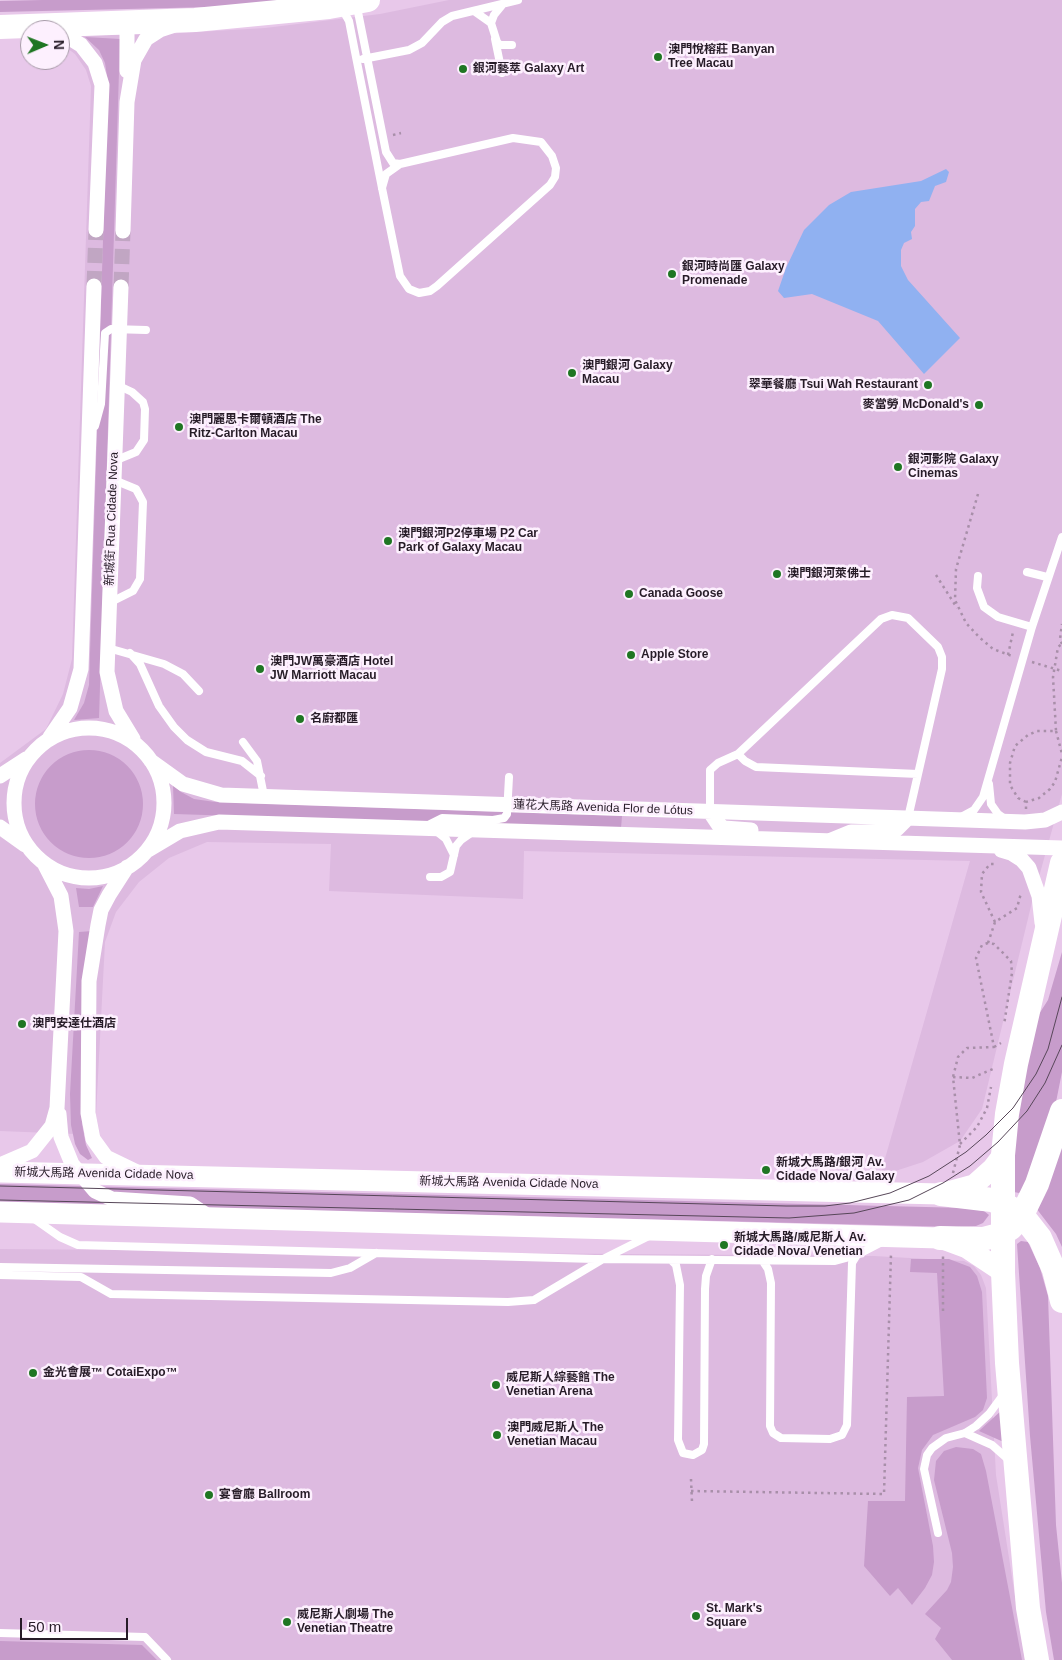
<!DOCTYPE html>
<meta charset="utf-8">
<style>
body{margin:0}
#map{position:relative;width:1062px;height:1660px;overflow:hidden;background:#e8c8ea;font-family:Arial,sans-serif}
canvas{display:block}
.north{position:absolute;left:20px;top:20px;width:50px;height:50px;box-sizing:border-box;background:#fdf0fe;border:1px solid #a79ba8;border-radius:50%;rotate:89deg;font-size:14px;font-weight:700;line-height:20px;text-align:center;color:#271c28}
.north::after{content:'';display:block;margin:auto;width:18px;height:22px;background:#1f7623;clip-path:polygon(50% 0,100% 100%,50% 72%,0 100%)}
.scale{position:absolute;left:20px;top:1618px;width:108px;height:22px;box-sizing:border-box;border:2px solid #271c28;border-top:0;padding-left:6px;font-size:15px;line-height:18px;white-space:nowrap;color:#271c28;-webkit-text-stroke:4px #fdf0fe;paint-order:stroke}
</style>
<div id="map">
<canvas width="1062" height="1660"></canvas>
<div class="north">N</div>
<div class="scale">50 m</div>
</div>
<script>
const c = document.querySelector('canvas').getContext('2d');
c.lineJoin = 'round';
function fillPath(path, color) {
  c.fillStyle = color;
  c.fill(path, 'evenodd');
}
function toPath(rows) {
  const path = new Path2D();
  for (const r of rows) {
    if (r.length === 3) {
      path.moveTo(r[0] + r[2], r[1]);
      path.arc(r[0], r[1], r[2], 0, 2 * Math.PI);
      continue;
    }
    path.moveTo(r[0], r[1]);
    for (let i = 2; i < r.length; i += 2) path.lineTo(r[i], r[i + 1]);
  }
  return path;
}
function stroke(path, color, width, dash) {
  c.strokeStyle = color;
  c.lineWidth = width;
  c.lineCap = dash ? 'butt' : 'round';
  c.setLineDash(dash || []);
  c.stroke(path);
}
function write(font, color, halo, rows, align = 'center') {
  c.font = font + ' Arial,"Noto Sans SC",sans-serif';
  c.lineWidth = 5;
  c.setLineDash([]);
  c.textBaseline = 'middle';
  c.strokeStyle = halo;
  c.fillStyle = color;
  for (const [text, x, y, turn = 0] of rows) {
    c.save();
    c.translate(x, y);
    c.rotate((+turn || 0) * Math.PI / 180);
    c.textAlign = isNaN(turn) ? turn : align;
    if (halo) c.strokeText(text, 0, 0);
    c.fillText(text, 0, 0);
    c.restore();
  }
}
fillPath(toPath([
 [449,0,1062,0,1062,794,1032,902,982,1109,960,1141,923,1162,880,1176,970,861,524,851,523,899,329,891,331,844,207,842,169,858,139,882,116,912,105,942,96,1115,100,1135,0,1131,0,763,46,729,63,694,72,659,91,86,86,70,75,54,60,43,60,36,163,34,265,28,380,14],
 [0,1249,874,1256,964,1261,974,1266,981,1275,986,1288,996,1475,1025,1660,0,1660]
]), '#ddbae0');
fillPath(toPath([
 [42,0,291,0,255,6,0,12,0,1],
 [85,37,120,39,99,718,74,720,84,703,89,685,108,82,105,63,99,50],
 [89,804,54],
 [173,785,181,792,194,799,215,802,622,816,621,828,174,814],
 [103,886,93,907,79,907,76,888,89,889],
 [92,931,81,1099,82,1124,86,1145,92,1158,88,1160,80,1154,75,1144,71,1125,70,1094,79,932],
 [1062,952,1062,1072,1053,1117,1025,1190,1019,1193,1014,1192,1012,1141,1032,1025,1048,1000],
 [1062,1146,1062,1247,1056,1234,1036,1208],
 [0,1184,966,1208,984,1211,989,1215,983,1223,976,1226,956,1227,0,1203],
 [1021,1241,1028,1242,1040,1268,1048,1296,1056,1525,1062,1583,1062,1660,1054,1660,1046,1612,1030,1436,1017,1244],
 [911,1259,949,1259,970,1267,977,1276,982,1292,987,1398,983,1410,975,1417,933,1435,922,1450,918,1468,933,1546,934,1562,932,1575,925,1588,912,1605,898,1588,890,1596,864,1566,868,1501,905,1501,907,1397,944,1396,937,1273,910,1272],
 [1003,1409,1008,1444,979,1431],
 [956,1447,973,1449,981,1454,986,1471,1022,1660,952,1660,935,1639,941,1628,925,1614,947,1590,951,1582,953,1567,952,1553,934,1480,936,1461,944,1451],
 [0,1641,142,1645,157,1660,0,1660]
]), '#c79ccb');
fillPath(toPath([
 [946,169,949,172,946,182,935,186,929,201,921,202,915,209,915,226,911,232,912,239,904,243,901,250,901,266,908,280,960,338,924,374,878,321,812,294,784,298,778,291,786,268,804,230,829,205,851,192,921,181]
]), '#90b1f1');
stroke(toPath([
 [94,286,96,230],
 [121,287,123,231]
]), '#c1a6c3', 15, [15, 8]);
stroke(toPath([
 [393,135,401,133],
 [978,494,956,569,955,600,966,623,979,637,993,649,1012,656],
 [936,575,957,608],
 [1062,644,1060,639,1062,624],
 [1008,655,1013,632],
 [1032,662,1062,671],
 [1056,731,1062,754],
 [1026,802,1018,798,1010,785,1010,763,1015,746,1028,735,1037,731,1056,731,1053,677,1058,647,1062,644],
 [1026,809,1026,802,1039,798,1050,789,1055,782,1062,757],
 [995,922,981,892,982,874,990,864,995,864],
 [988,943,995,922,1017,908,1021,893],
 [994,1047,1001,1043],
 [953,1077,972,1078,995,1068],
 [960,1144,977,1127,987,1108,991,1087],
 [953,1173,960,1145,953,1077,958,1057,967,1048,994,1047,976,958,982,945,988,943,994,944,1011,961,1012,973,1004,1025],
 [943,1311,943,1256],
 [691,1479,692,1502],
 [691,1491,884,1494,891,1254]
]), '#a88fa9', 2.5, [2.5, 4]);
stroke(toPath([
 [503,4,494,15,491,23,497,42,500,45,512,45],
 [361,5,358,12,386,152,393,163,400,164],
 [340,10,345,14,349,21,356,57,382,188,400,276,409,289,419,293,430,291,437,286,550,185,555,177,556,168,552,156,541,142,513,138,400,164,386,174,382,188],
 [474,11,491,23],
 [495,39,502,73],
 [363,59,409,50,422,43,442,22,452,16,518,0],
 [95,426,101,404,105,333,111,329,146,330],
 [114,461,136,452,144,440,145,409,143,402,132,392,117,385],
 [1027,572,1047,577],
 [978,576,977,588,984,607,998,617,1032,627],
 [109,603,133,591,140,579,143,502,136,489,114,480],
 [108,648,164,664,183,674,199,691],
 [130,653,140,664,159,706,174,727,187,740,206,752,242,761,261,776],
 [243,742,257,761,264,796],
 [738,754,745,761,756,767,918,774],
 [989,784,991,804,998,814,1005,819],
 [710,812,710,770,718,763,738,754,881,619,892,615,908,618,938,647,942,657,942,669,908,818],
 [961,817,974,810,983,797,1032,627,1062,537],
 [427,828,430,824,442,818,493,820,504,818,507,814,509,777],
 [436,831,446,839,454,855],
 [430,877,441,877,450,872,456,846,461,840,471,833],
 [33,1218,60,1237,78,1245,595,1259,835,1261,857,1255],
 [671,1260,676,1265,680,1285,678,1440,683,1453,693,1455,702,1450,704,1444,705,1289,706,1276,712,1259],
 [762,1260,768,1269,771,1283,770,1426,773,1433,781,1438,830,1439,842,1435,847,1425,852,1263,857,1255,882,1242],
 [0,1267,331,1273,350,1268,376,1253],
 [0,1275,81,1277,111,1294,508,1302,534,1300,603,1259,649,1236],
 [965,1433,992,1445,1009,1460],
 [938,1533,924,1469,927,1455,932,1448,946,1438,965,1433,976,1426,989,1414,1003,1395],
 [0,1633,145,1637,167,1660]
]), '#fff', 8);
stroke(toPath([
 [60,32,81,45,95,63,102,85,96,230],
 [127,71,127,24],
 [123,231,127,102,134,60,146,39,160,30,172,26],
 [121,287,107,672,116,711,133,739],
 [89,803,75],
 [50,737,70,708,81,669,94,286],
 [151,761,183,784,221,795,1025,822,1045,820,1062,812],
 [0,776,26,759],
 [710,812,718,824,724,828,751,830],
 [0,827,25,845],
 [829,841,851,832,886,832,897,829,908,818],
 [148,850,180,831,219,822,1062,848],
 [1001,850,1011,853,1022,860,1029,868,1039,896,1042,923],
 [127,867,109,895,101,910,98,925,89,981,88,1113,93,1139,106,1157,137,1172],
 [59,1114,61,1137,72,1164,95,1191,112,1199,190,1204,211,1218],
 [0,1165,32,1151,52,1126,57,1108,66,931,61,896,45,865]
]), '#fff', 15);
stroke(toPath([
 [0,1172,941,1194,974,1185,993,1168,1003,1155],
 [0,1212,940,1238,967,1248,1003,1272]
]), '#fff', 21);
stroke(toPath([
 [0,27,195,20,329,7,368,0],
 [941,1194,992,1200,1011,1208,1022,1215,1040,1238,1054,1270,1062,1301],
 [940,1238,983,1239,1002,1234,1011,1228,1022,1215,1037,1184,1062,1111],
 [1037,1660,1028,1608,1007,1363,1003,1272,1003,1155,1007,1114,1016,1064,1062,863]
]), '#fff', 24);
stroke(toPath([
 [0,1186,786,1206,825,1206,850,1203,890,1193,929,1176,966,1152,986,1135,1013,1108,1036,1074,1048,1049,1062,997],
 [0,1200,789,1218,854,1213,909,1200,943,1183,970,1166,998,1142,1027,1111,1045,1083,1062,1045]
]), '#574759', 1);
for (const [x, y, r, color] of [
 [658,57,5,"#1f7623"],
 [463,69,5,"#1f7623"],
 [672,274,5,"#1f7623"],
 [572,373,5,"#1f7623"],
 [928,385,5,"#1f7623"],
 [979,405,5,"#1f7623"],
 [179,427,5,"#1f7623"],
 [898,467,5,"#1f7623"],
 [388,541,5,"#1f7623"],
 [777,574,5,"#1f7623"],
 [629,594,5,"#1f7623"],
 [631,655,5,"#1f7623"],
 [260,669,5,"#1f7623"],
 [300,719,5,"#1f7623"],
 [22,1024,5,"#1f7623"],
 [766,1170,5,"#1f7623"],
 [724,1245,5,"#1f7623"],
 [33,1373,5,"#1f7623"],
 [496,1385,5,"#1f7623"],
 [497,1435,5,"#1f7623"],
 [209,1495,5,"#1f7623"],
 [696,1616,5,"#1f7623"],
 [287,1622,5,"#1f7623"]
]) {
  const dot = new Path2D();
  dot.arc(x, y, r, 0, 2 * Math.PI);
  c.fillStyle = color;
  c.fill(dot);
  stroke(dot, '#fdf0fe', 2);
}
write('bold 12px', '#271c28', '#fdf0fe', [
 ["澳門悅榕莊 Banyan",668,50],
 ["Tree Macau",668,64],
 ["銀河藝萃 Galaxy Art",473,69],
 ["銀河時尚匯 Galaxy",682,267],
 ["Promenade",682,281],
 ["澳門銀河 Galaxy",582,366],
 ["Macau",582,380],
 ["翠華餐廳 Tsui Wah Restaurant",918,385,"right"],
 ["麥當勞 McDonald's",969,405,"right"],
 ["澳門麗思卡爾頓酒店 The",189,420],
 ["Ritz-Carlton Macau",189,434],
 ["銀河影院 Galaxy",908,460],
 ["Cinemas",908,474],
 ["澳門銀河P2停車場 P2 Car",398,534],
 ["Park of Galaxy Macau",398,548],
 ["澳門銀河萊佛士",787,574],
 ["Canada Goose",639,594],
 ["Apple Store",641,655],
 ["澳門JW萬豪酒店 Hotel",270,662],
 ["JW Marriott Macau",270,676],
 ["名廚都匯",310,719],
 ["澳門安達仕酒店",32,1024],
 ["新城大馬路/銀河 Av.",776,1163],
 ["Cidade Nova/ Galaxy",776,1177],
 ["新城大馬路/威尼斯人 Av.",734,1238],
 ["Cidade Nova/ Venetian",734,1252],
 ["金光會展™ CotaiExpo™",43,1373],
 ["威尼斯人綜藝館 The",506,1378],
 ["Venetian Arena",506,1392],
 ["澳門威尼斯人 The",507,1428],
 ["Venetian Macau",507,1442],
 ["宴會廳 Ballroom",219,1495],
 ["St. Mark's",706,1609],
 ["Square",706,1623],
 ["威尼斯人劇場 The",297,1615],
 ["Venetian Theatre",297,1629]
], 'left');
write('12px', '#271c28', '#fdf0fe', [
 ["新城街 Rua Cidade Nova",112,519,-88],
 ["蓮花大馬路 Avenida Flor de Lótus",603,808,2],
 ["新城大馬路 Avenida Cidade Nova",104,1174,1],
 ["新城大馬路 Avenida Cidade Nova",509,1183,1]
]);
</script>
